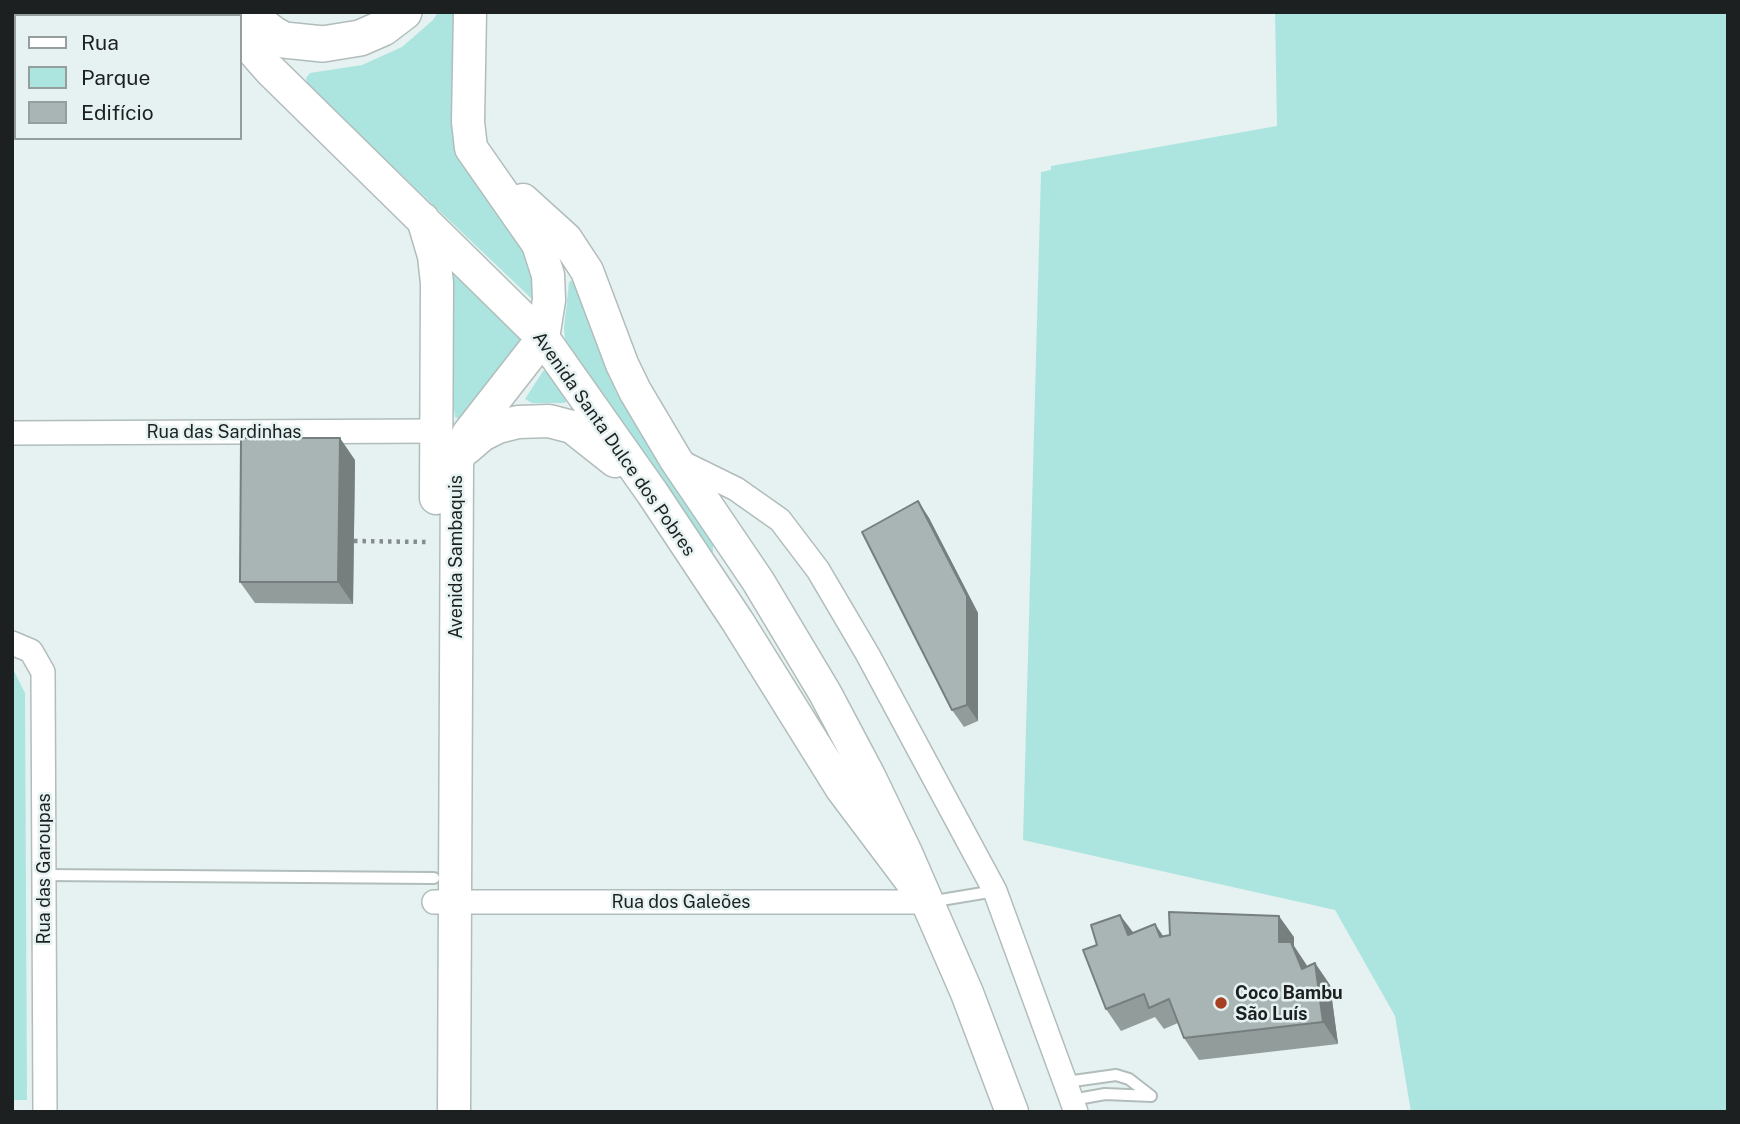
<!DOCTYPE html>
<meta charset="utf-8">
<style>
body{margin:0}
#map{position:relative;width:1740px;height:1124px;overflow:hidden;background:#e6f2f1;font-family:"Public Sans",sans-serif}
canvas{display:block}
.frame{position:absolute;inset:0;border:14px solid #1c2020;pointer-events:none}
.legend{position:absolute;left:14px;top:14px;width:228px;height:126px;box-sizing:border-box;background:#e6f2f1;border:2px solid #959e9d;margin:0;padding:9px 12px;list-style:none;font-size:21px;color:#1c2020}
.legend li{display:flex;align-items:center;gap:14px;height:35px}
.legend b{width:35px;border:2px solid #959e9d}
</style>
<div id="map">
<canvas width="1740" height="1124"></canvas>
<div class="frame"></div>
<ul class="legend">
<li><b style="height:9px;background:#fff"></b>Rua</li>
<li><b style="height:19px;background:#ace5df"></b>Parque</li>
<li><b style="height:19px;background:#a9b5b4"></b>Edifício</li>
</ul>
</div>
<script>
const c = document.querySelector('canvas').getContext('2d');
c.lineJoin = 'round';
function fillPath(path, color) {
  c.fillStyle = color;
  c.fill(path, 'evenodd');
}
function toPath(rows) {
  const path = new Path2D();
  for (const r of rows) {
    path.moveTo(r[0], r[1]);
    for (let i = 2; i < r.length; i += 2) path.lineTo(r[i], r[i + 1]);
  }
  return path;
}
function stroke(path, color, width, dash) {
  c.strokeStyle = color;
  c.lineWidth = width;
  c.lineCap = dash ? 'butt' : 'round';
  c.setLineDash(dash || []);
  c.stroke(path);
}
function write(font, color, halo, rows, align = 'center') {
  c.font = font + ' "Public Sans",sans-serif';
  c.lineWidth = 5;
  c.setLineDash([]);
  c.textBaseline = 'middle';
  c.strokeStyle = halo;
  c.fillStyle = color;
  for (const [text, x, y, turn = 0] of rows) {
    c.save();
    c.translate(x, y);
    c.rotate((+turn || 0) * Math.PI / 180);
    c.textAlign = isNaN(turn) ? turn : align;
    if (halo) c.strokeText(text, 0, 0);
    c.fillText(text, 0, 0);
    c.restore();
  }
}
fillPath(toPath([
 [438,12,458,12,454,139,459,154,530,260,534,288,532,299,307,85,306,78,310,73,362,65,402,47,433,20],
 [1275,12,1728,12,1728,1112,1411,1112,1395,1016,1335,910,1023,840,1041,172,1051,170,1051,166,1277,126],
 [456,274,461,274,519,330,524,343,462,419,459,419,455,417,451,388,452,278],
 [574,279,616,392,713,543,713,553,565,340,564,328,569,282],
 [547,370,568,398,565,403,532,403,525,399,543,371],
 [12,667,25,693,27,1100,12,1100]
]), '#ace5df');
const service = toPath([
 [44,875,434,878],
 [929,902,995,891],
 [1066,1082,1116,1075,1129,1079,1151,1096],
 [1072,1100,1105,1094,1151,1096]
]);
const minor = toPath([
 [12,433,436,431],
 [677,460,736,489,780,520,818,570,868,655,995,891,1076,1112],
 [12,643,31,651,43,672,45,1112],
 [434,902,927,902]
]);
const secondary = toPath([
 [219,12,222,16],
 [240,36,270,70,543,338,653,494,738,622,842,789,927,902],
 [523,200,566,239,587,271,622,364,635,391,676,460,758,581,825,693,869,776,906,853,967,993,1012,1112],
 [423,219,434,256,437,283,436,498],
 [467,448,482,435,498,427,518,422,549,421,572,427,615,461],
 [454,1112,457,462,468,434,543,338,549,300,548,275,538,244,471,148,468,122,470,12]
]);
const primary = toPath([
 [244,12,273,34,284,40,323,44,360,38,383,28,404,12]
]);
stroke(service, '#b1bdbb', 14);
stroke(minor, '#b1bdbb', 26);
stroke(secondary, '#b1bdbb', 35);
stroke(primary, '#b1bdbb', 38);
stroke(toPath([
 [354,541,427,542]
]), '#858d8c', 4.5, [3.5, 5]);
stroke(service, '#fff', 10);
stroke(minor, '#fff', 23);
stroke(secondary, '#fff', 32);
stroke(primary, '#fff', 35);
fillPath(toPath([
 [355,460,353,604,255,603,240,582],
 [918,501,929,518,978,613,978,721,964,727,952,710],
 [1133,933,1164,937,1294,937,1294,946,1307,967,1315,963,1330,985,1338,1044,1199,1060,1184,1038,1178,1023,1164,1029,1155,1017,1121,1031,1106,1009,1097,945]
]), '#919c9b');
fillPath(toPath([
 [340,438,355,460,353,604,338,582],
 [918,501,929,518,978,613,978,721,967,705],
 [1120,915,1136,936,1128,935],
 [1279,916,1294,937,1294,946,1306,964,1317,990,1302,969,1279,942],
 [1155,924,1170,946,1160,937],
 [1315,963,1330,985,1338,1044,1323,1022]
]), '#767f7e');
const building = toPath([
 [241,438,340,438,338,582,240,582,241,438],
 [918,501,967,596,967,705,952,710,862,532,918,501],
 [1169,912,1279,916,1279,942,1291,942,1302,969,1315,963,1323,1022,1184,1038,1169,999,1149,1008,1144,994,1106,1009,1083,950,1097,945,1091,925,1120,915,1128,935,1155,924,1160,937,1170,935,1169,912]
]);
fillPath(building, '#a9b5b4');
stroke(building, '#767f7e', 2);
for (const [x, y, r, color] of [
 [1221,1003,7,"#a73f23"]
]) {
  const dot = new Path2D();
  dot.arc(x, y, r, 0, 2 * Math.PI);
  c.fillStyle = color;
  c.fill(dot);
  stroke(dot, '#e6f2f1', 2.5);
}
write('18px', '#1c2020', '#e6f2f1', [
 ["Rua das Sardinhas",224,432],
 ["Avenida Santa Dulce dos Pobres",614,444,55],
 ["Avenida Sambaquis",456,557,-90],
 ["Rua das Garoupas",44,869,-90],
 ["Rua dos Galeões",681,902]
]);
write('bold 18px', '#1c2020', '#e6f2f1', [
 ["Coco Bambu",1235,993],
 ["São Luís",1235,1014]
], 'left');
</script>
